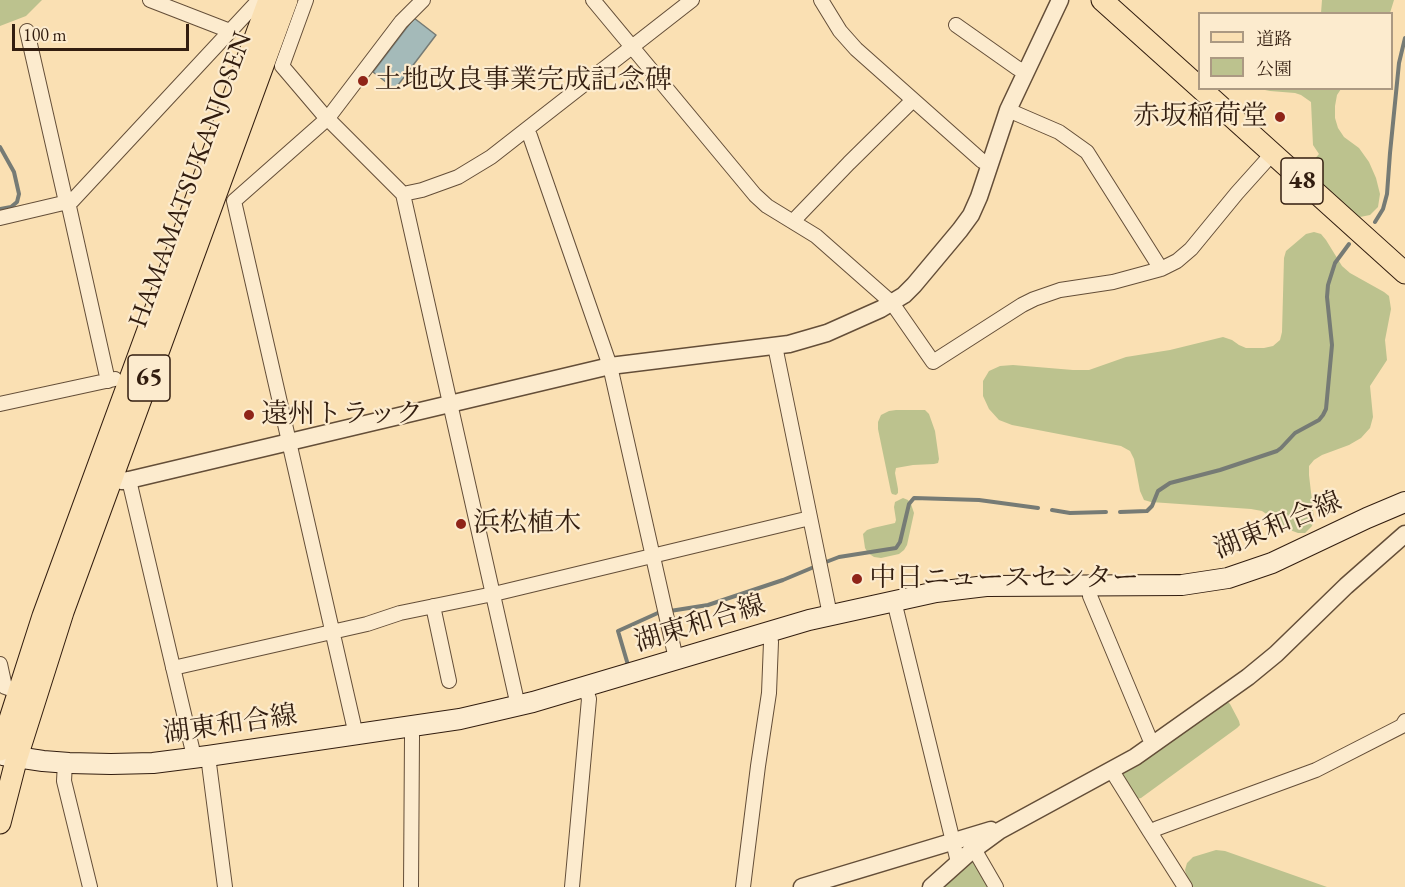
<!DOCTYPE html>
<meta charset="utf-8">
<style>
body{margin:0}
#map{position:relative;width:1405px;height:887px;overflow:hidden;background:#fae0b3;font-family:"EB Garamond","Noto Serif JP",serif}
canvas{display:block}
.legend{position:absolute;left:1198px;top:12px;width:195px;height:78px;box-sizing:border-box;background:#fcebce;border:2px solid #ab9982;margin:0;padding:8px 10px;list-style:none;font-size:18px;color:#321d0f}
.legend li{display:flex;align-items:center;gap:12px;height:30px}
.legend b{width:30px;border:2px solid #ab9982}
.scale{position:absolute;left:12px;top:24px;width:177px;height:27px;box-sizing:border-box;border:3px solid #321d0f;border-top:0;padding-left:8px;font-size:18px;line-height:21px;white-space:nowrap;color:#321d0f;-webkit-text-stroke:4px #fcebce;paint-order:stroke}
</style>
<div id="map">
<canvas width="1405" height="887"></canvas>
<ul class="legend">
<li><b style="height:8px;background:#fae0b3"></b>道路</li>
<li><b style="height:16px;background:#bcc28e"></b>公園</li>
</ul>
<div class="scale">100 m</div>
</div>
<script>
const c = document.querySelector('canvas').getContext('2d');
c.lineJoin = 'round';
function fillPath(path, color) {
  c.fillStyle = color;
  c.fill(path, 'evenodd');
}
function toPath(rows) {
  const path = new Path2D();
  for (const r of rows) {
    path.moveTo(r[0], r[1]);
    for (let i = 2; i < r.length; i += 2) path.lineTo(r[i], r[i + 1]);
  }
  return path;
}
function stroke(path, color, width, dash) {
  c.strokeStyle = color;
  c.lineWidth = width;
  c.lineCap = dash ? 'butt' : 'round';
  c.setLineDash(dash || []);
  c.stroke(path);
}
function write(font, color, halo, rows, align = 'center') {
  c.font = font + ' "EB Garamond","Noto Serif JP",serif';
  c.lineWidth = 4.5;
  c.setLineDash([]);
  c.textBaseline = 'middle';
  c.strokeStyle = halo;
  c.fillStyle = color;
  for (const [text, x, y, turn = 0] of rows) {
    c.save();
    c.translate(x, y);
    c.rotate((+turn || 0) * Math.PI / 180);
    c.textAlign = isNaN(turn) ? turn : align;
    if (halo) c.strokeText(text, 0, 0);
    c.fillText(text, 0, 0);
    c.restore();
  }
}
fillPath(toPath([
 [0,0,42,0,26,16,0,26],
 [1322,0,1394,0,1390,13,1321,13],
 [1260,89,1341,89,1337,95,1335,106,1335,118,1338,128,1344,137,1359,148,1369,162,1376,178,1380,194,1378,207,1370,215,1360,217,1351,215,1304,171,1319,154,1313,145,1311,102,1301,95,1295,93,1270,91],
 [1314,232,1321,234,1326,240,1342,266,1350,273,1384,292,1389,296,1391,309,1385,340,1387,360,1370,386,1373,417,1370,428,1361,438,1349,445,1322,455,1314,460,1309,466,1309,475,1314,518,1312,526,1305,533,1298,533,1290,530,1262,511,1251,509,1151,502,1144,500,1140,491,1134,459,1130,451,1121,446,1012,425,999,420,989,409,983,396,983,381,989,371,1000,366,1013,365,1073,370,1089,370,1126,357,1170,350,1223,337,1232,340,1239,345,1246,348,1264,348,1273,346,1280,340,1282,332,1284,258,1286,251,1306,234],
 [896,410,925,410,929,414,935,431,939,459,938,463,934,464,913,465,896,468,895,473,898,489,898,493,896,495,892,494,891,492,878,429,878,422,881,415,889,411],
 [903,498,908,500,911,504,914,513,907,545,904,550,899,554,881,558,874,557,868,553,865,548,863,534,867,530,873,528,895,523,896,520,894,507,895,502],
 [1227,701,1230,704,1239,721,1240,725,1237,728,1141,798,1137,799,1121,774,1124,771],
 [1216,850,1225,851,1327,887,1193,887,1187,878,1185,870,1187,863,1193,857],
 [975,856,992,887,940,887]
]), '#bcc28e');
const water = toPath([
 [414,18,436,35,395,89,373,72,414,18]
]);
fillPath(water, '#a4bab9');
stroke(water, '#767b75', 1.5);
stroke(toPath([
 [0,147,14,172,19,194,17,202,11,207,0,209],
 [1375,222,1383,209,1387,194,1390,153,1399,63,1405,38],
 [1052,510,1070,513,1106,512],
 [1120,512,1147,511,1152,506,1158,491,1170,483,1220,470,1277,451,1281,448,1295,433,1319,420,1323,415,1326,409,1332,345,1327,297,1328,285,1335,263,1349,244],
 [826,562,839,557,896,548,900,542,909,504,914,498,979,500,1038,508],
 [670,611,708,605,783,580,814,567],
 [626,665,628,665,618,631,660,612]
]), '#767b75', 4);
const minor = toPath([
 [150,0,230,31],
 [306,0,282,66,322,113,403,194,518,706],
 [593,0,755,195,767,206,816,236,892,303,933,362,1022,305,1034,299,1060,290,1113,282,1161,269,1177,261,1191,249,1237,193,1272,154],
 [821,0,840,31,856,49,982,161,990,164],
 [956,25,1017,68,1026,72],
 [27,31,66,202],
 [1008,110,1059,132,1087,152,1161,269],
 [526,130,530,136,610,366,676,659],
 [403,194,422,190,458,177,491,157,692,0],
 [68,202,108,381],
 [0,218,72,201,259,0],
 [794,222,798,216,849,163,913,100],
 [775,346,830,615],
 [0,404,115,379],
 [129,480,192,748,193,758],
 [1090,585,1090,596,1149,737,1154,744],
 [894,601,958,862],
 [433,606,449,681],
 [0,664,5,687,19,692],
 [173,668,367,624,400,613,498,593,810,518],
 [411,727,412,736,411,887],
 [356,735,234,201,328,118,401,22,423,0],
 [208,756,225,887],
 [65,763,64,781,90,887],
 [1112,771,1150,832,1158,828,1316,770,1402,726,1405,721],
 [1150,832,1185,887],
 [974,849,996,887],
 [572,887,589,699,585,687],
 [743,887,758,766,769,693,771,642,768,632]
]);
const tertiary = toPath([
 [112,477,122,481,129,480,610,366,789,344,827,333,881,309,904,295,914,285,960,230,971,215,979,197,1008,110,1060,0],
 [802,887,991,830],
 [931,887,969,853,999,831,1135,757,1248,677,1276,654,1346,586,1405,534]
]);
const secondary = toPath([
 [3,755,43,761,69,763,111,764,153,763,208,756,460,719,533,702,809,620,936,592,986,586,1182,585,1228,578,1272,563,1367,518,1405,502]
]);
const primary = toPath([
 [1102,0,1200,88],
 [1200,88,1405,273],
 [0,750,43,616,269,0],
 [0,823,17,757,63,612,287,0]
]);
stroke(minor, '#644e38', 16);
stroke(tertiary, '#644e38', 19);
stroke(secondary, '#321d0f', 22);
stroke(primary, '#321d0f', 23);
stroke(minor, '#fcebce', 14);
stroke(tertiary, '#fcebce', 16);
stroke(secondary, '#fcebce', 20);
stroke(primary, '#fae0b3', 21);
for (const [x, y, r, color] of [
 [363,81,6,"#8f2418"],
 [1280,117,6,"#8f2418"],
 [249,415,6,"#8f2418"],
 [461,524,6,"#8f2418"],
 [857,579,6,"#8f2418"]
]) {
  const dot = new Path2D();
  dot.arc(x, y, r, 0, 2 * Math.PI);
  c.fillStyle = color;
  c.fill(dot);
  stroke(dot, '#fcebce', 2);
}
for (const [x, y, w] of [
 [1302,181,42],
 [149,378,42]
]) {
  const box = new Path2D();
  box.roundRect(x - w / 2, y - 23, w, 46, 4.5);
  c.fillStyle = '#fcebce';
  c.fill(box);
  stroke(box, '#321d0f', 1.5);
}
write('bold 26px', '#321d0f', null, [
 ["48",1302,181],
 ["65",149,378]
]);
write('27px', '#321d0f', '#fcebce', [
 ["土地改良事業完成記念碑",375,81],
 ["赤坂稲荷堂",1268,117,"right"],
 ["遠州トラック",261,415],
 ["浜松植木",473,524],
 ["中日ニュースセンター",869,579]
], 'left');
write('27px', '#321d0f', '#fcebce', [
 ["HAMAMATSUKANJOSEN",191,180,-70],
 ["湖東和合線",1278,526,-22],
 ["湖東和合線",700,624,-17],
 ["湖東和合線",230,725,-8]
]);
</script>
